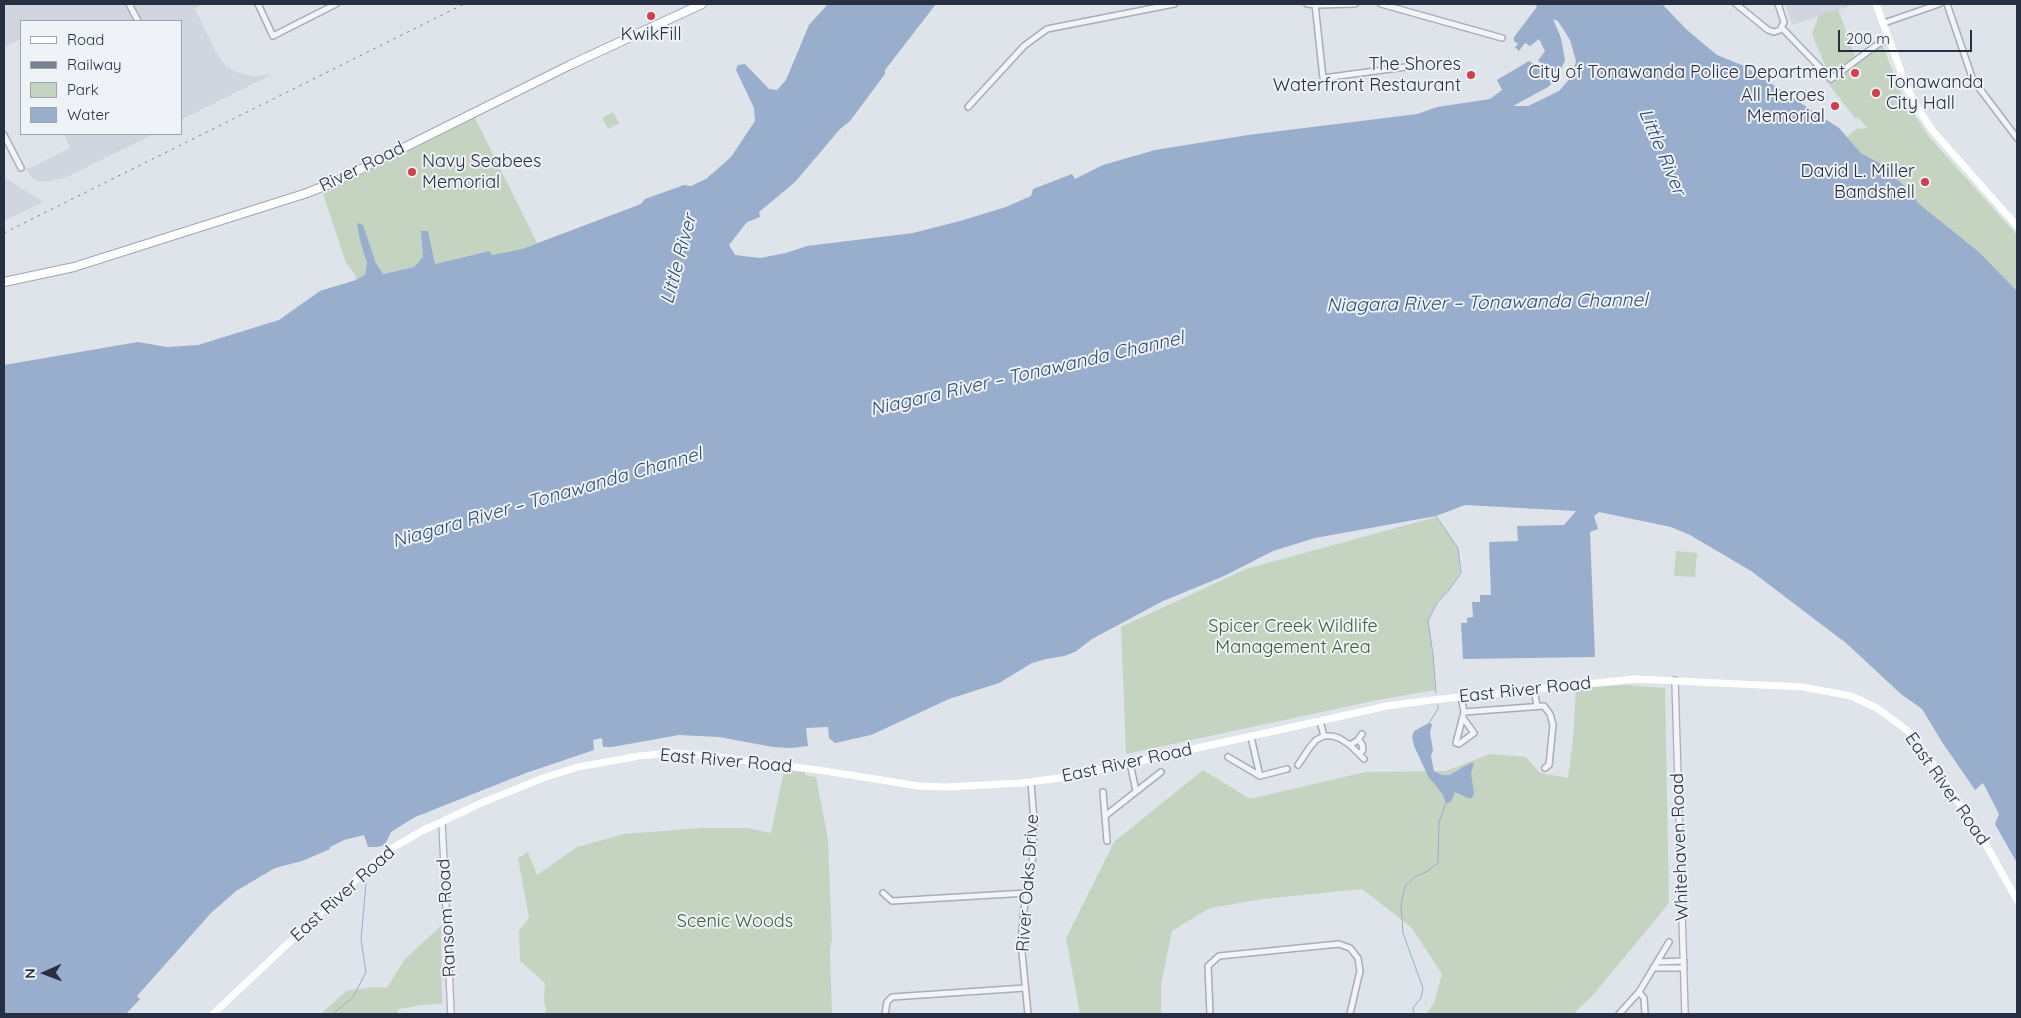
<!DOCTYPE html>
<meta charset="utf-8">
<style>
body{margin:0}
#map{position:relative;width:2021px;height:1018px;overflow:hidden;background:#dfe3ea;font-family:Quicksand,sans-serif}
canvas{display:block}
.frame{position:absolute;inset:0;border:5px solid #272f42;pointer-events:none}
.legend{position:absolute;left:20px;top:20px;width:162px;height:115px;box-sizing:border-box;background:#eff2f7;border:1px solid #9fa4af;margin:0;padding:6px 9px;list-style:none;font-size:15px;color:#272f42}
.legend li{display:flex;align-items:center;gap:10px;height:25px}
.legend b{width:25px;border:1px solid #9fa4af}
.north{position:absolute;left:20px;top:948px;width:50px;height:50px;-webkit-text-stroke:4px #eff2f7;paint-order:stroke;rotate:268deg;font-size:14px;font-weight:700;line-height:20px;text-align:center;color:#272f42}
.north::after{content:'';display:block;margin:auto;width:18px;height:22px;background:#272f42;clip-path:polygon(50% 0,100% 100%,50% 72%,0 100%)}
.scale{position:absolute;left:1838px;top:30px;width:134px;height:22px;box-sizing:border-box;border:2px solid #272f42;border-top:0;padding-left:6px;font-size:15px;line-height:18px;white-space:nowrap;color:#272f42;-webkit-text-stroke:4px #eff2f7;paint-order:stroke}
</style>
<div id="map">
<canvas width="2021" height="1018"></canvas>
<div class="frame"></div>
<ul class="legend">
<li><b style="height:6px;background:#fff"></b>Road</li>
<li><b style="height:6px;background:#788194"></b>Railway</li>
<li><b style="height:14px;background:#c4d4c0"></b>Park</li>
<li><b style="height:14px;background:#98aecc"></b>Water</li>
</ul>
<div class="north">N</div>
<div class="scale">200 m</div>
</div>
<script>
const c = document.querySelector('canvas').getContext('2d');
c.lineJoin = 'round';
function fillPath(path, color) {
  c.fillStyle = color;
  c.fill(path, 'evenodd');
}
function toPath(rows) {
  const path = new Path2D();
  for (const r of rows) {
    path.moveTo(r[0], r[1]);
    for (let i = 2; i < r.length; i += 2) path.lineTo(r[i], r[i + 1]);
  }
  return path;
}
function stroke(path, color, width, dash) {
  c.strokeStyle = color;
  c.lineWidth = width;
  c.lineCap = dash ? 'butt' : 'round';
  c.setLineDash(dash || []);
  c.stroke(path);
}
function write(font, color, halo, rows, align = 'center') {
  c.font = font + ' Quicksand,sans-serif';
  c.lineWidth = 4;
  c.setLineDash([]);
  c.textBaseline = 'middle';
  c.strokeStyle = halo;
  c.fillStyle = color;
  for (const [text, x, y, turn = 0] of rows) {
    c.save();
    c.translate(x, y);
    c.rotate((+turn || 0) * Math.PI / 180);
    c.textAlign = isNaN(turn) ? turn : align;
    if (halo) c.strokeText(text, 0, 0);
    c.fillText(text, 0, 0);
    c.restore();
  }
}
fillPath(toPath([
 [4,4,199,4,200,6,195,9,217,54,226,66,236,72,252,76,271,75,181,120,181,21,21,21,21,39,4,47],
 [1785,4,1856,4,1792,25],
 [64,134,154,134,69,176,47,182,38,181,31,177,26,168,30,168,70,148],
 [4,177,43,202,4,221]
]), '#d1d5df');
fillPath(toPath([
 [1838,9,1856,59,1880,39,1903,97,1929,137,2017,235,2017,291,1979,252,1918,203,1911,192,1881,164,1861,153,1847,137,1856,129,1867,128,1858,117,1856,119,1820,73,1827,70,1812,34,1819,15],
 [613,112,619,123,608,129,602,118],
 [475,118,537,243,522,249,491,255,488,251,435,264,428,231,421,231,423,257,414,267,382,274,358,223,360,241,367,263,365,275,356,280,355,274,346,263,323,194],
 [1436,517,1458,548,1460,573,1449,590,1436,603,1428,621,1433,655,1435,690,1378,700,1126,754,1121,627,1246,569],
 [1676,551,1697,553,1695,577,1674,576],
 [1626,685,1665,688,1669,903,1594,994,1573,1014,1426,1014,1434,1003,1442,974,1411,927,1362,889,1263,899,1210,908,1172,931,1161,984,1161,1014,1080,1014,1066,938,1114,842,1203,770,1250,799,1365,772,1446,771,1490,754,1526,757,1540,773,1568,778,1573,740,1576,688],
 [784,770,805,772,805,775,816,777,828,839,832,939,830,949,832,1014,545,1014,546,1010,544,1000,545,983,520,961,519,931,529,918,518,858,528,852,537,875,577,847,624,834,701,828,747,828,771,833],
 [441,926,442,1004,421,1005,399,1009,397,1014,321,1014,346,991,374,987,387,988,405,959]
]), '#c4d4c0');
fillPath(toPath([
 [828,4,936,4,885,70,885,74,850,121,840,129,795,182,759,212,760,217,747,222,729,245,735,255,760,258,786,253,807,246,913,233,960,221,1006,207,1031,196,1033,189,1072,174,1075,179,1103,165,1155,150,1248,135,1417,114,1437,107,1490,99,1502,90,1497,80,1529,61,1555,78,1554,81,1548,87,1513,106,1528,106,1559,91,1572,76,1576,61,1570,40,1558,21,1553,19,1561,38,1565,60,1559,74,1538,61,1545,51,1539,39,1530,46,1525,43,1519,51,1515,47,1518,44,1514,41,1514,37,1537,7,1535,4,1662,4,1687,30,1717,55,1744,66,1839,128,1861,153,1881,164,1911,192,1918,203,1979,252,2017,291,2017,863,1995,824,1999,814,1983,783,1975,790,1942,742,1922,709,1901,694,1846,643,1751,571,1690,535,1671,527,1599,512,1594,516,1598,529,1590,532,1595,657,1463,659,1461,623,1467,623,1467,618,1473,617,1472,602,1480,602,1480,595,1491,595,1489,542,1518,541,1517,526,1564,525,1576,511,1465,505,1436,516,1315,538,1273,551,1224,576,1163,601,1092,639,1075,652,1064,656,1046,659,1032,663,999,683,949,699,871,735,835,743,829,738,828,727,806,728,808,746,791,748,773,747,719,737,679,735,612,747,603,747,602,738,593,740,594,750,526,773,415,817,391,832,385,845,377,847,368,847,364,835,344,840,330,847,330,849,302,861,275,868,236,891,211,913,137,996,140,999,126,1014,4,1014,4,365,138,342,167,347,198,345,279,320,320,291,356,280,365,275,367,263,360,241,357,223,363,225,376,263,383,274,414,267,423,257,421,231,428,231,435,264,489,251,492,255,522,249,641,204,645,199,684,185,691,186,706,179,731,157,755,121,754,108,736,70,738,65,745,64,769,89,777,90,786,80,809,25],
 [1429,723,1432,724,1430,733,1433,750,1431,756,1434,771,1442,775,1450,775,1470,763,1474,763,1471,773,1474,794,1472,798,1468,798,1455,792,1451,802,1446,803,1443,795,1428,776,1414,746,1412,737,1414,731]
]), '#98aecc');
stroke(toPath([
 [1436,516,1458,548,1461,573,1449,590,1437,603,1428,621,1433,655,1436,693],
 [1429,723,1438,709,1438,705],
 [333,1014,353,997,366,972,361,940,366,883],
 [1414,1014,1413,1008,1421,998,1423,988,1403,933,1401,905,1405,886,1416,876,1426,872,1438,863,1439,822,1446,803]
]), '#98aecc', 1);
const minor = toPath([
 [129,4,138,21],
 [258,4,273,36,336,4],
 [1307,4,1316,5,1355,4],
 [1315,4,1323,78,1413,66],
 [1381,4,1502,38],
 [1736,4,1768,30,1774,32,1780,30,1784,22,1778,4],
 [1947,4,1973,80,2017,138],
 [1884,23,1939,4],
 [1782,28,1831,79,1878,44,1889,40],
 [968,107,1024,46,1047,29,1174,4],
 [4,135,21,168],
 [1534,689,1537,706],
 [1461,697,1464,712,1456,743,1459,744,1474,733,1463,718],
 [1464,712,1544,706,1550,714,1553,725,1549,765,1545,768],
 [1320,721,1324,736],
 [1251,737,1260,776],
 [1358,740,1362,744,1363,750,1359,754],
 [1350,745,1358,740,1362,734],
 [1228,757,1260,776,1287,769],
 [1130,763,1136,791],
 [1298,765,1310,747,1316,740,1324,736,1332,736,1339,738,1350,745,1364,759],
 [1103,792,1107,841],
 [1105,816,1161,772],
 [883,893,892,901,1027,893],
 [1657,962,1684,961],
 [1653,968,1684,968],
 [1639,992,1644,998,1645,1014],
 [885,1014,887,1002,892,997,1025,988],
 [1028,1014,1021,942,1024,910,1033,856,1034,821,1031,782],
 [1210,1014,1208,966,1219,956,1339,944,1350,948,1358,958,1360,971,1350,1014],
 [1619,1014,1639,992,1669,942]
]);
const tertiary = toPath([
 [1675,680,1685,1014],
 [442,822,451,1014]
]);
const primary = toPath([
 [4,282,74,267,307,193,339,180,570,65,702,4]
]);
stroke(minor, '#a8adb8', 8);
stroke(tertiary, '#a8adb8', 8);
stroke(primary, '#9ea6b6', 10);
stroke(minor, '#f2f4f8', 5);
stroke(tertiary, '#f2f4f8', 5.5);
stroke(toPath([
 [1876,4,1907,88,1920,112,1933,131,2017,226],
 [213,1014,364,872,391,849,420,832,479,804,543,778,578,767,639,756,672,753,711,756,825,771,919,786,946,787,1021,783,1067,777,1387,706,1432,700,1635,679,1803,687,1851,696,1877,708,1908,731,1928,757,1980,834,2017,900]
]), '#fff', 7);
stroke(primary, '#fff', 8);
stroke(toPath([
 [4,233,464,4]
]), '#788194', 1, [2.5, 5]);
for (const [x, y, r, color] of [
 [651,16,5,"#d73c49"],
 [1855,73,5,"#d73c49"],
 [1471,75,5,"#d73c49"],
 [1876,93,5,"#d73c49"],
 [1835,106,5,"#d73c49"],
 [412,172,5,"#d73c49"],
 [1925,182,5,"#d73c49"]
]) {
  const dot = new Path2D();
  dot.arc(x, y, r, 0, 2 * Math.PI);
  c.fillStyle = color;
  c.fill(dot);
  stroke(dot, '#eff2f7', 2);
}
write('18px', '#272f42', '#eff2f7', [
 ["KwikFill",651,35,"center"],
 ["The Shores",1461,65],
 ["Waterfront Restaurant",1461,86],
 ["City of Tonawanda Police Department",1845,73],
 ["Tonawanda",1886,83,"left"],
 ["City Hall",1886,104,"left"],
 ["All Heroes",1825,96],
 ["Memorial",1825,117],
 ["Navy Seabees",422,162,"left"],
 ["Memorial",422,183,"left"],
 ["David L. Miller",1915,172],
 ["Bandshell",1915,193]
], 'right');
write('18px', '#272f42', '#eff2f7', [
 ["River Road",362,167,-26],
 ["East River Road",1525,690,-6],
 ["East River Road",726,761,5],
 ["East River Road",1127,763,-12],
 ["East River Road",1947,789,55],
 ["Whitehaven Road",1680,847,-92],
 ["River Oaks Drive",1028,883,-86],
 ["East River Road",343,894,-42],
 ["Ransom Road",447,918,-93]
]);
write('18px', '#395f33', '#eff2f7', [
 ["Spicer Creek Wildlife",1293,627],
 ["Management Area",1293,648],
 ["Scenic Woods",735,922]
]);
write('italic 19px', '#2e4b79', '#eff2f7', [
 ["Little River",1662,152,67],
 ["Little River",679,259,-75],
 ["Niagara River – Tonawanda Channel",1487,303,-1],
 ["Niagara River – Tonawanda Channel",1027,374,-13],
 ["Niagara River – Tonawanda Channel",547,498,-16]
]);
</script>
